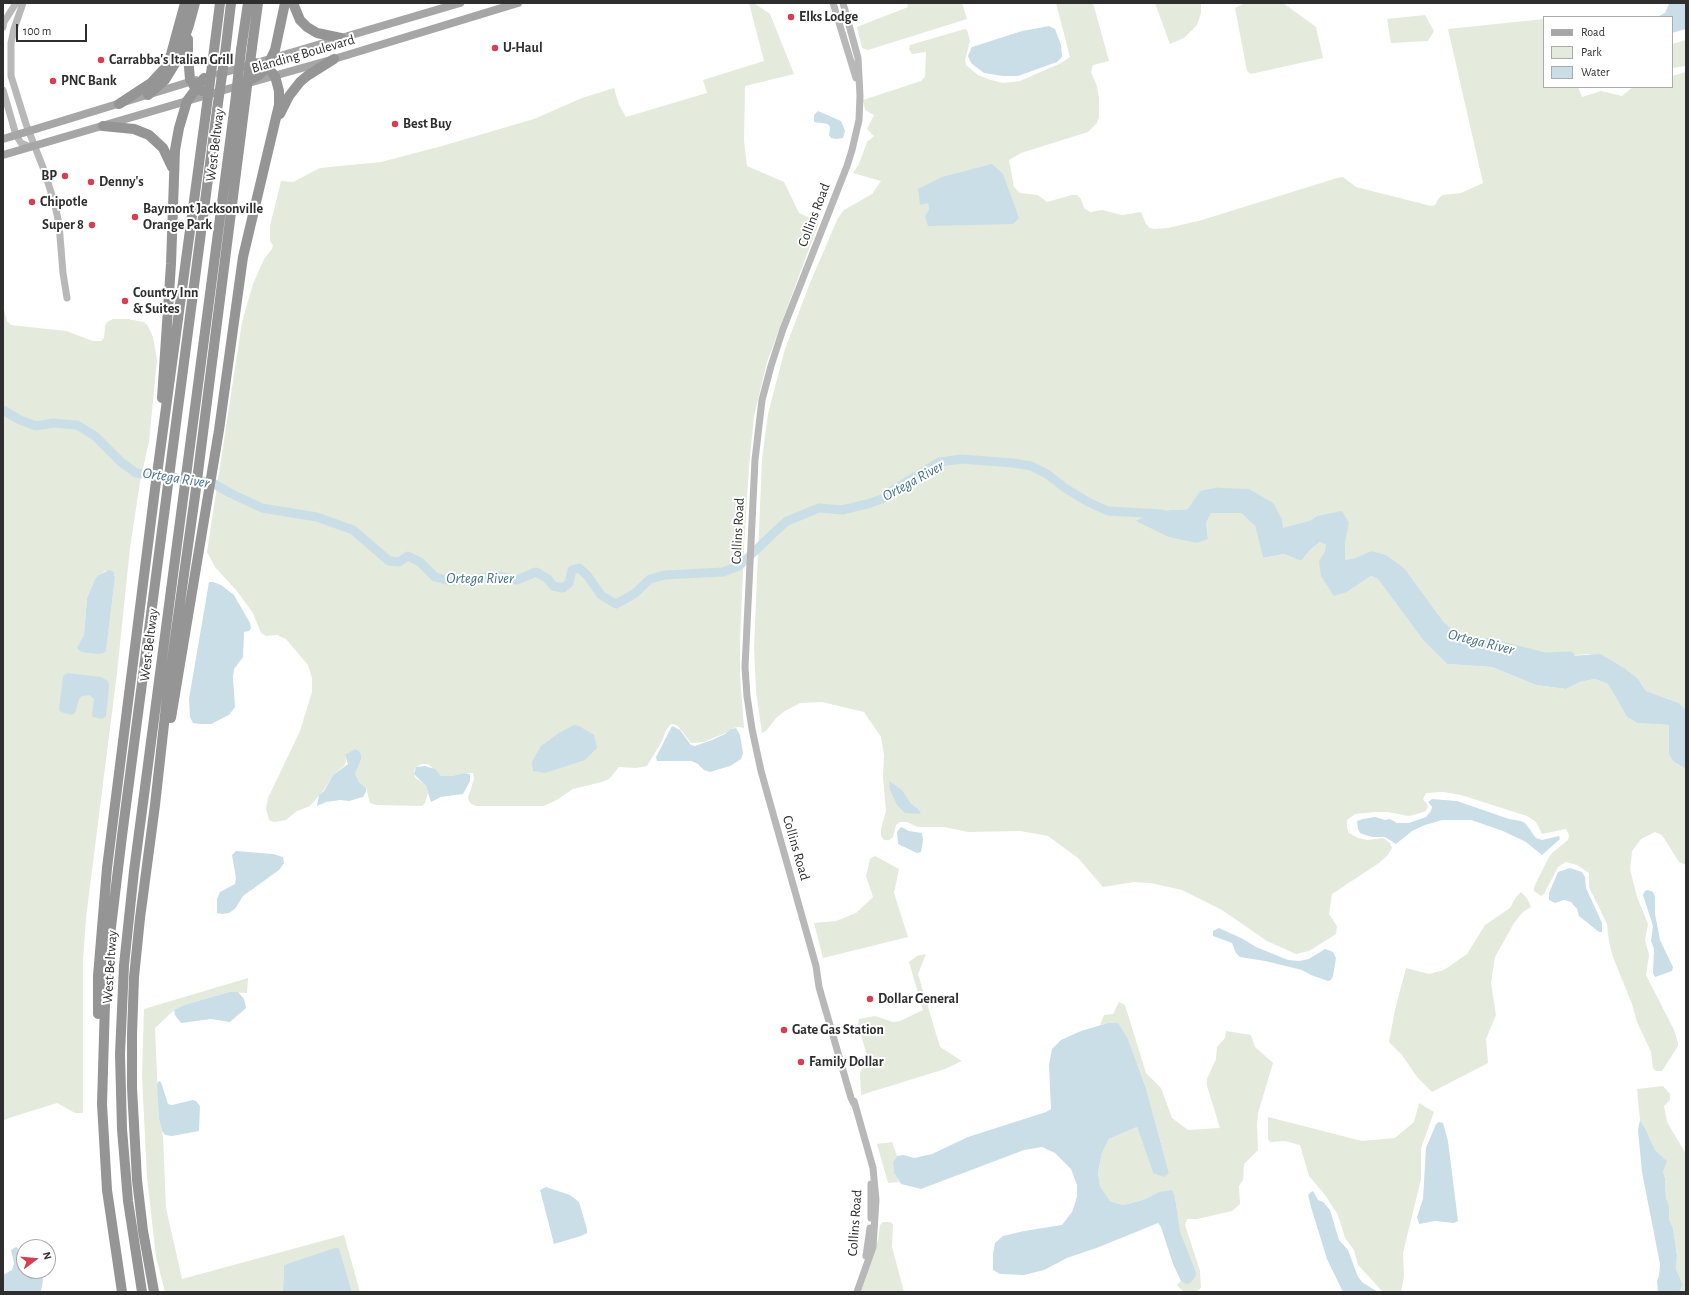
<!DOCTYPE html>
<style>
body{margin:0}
#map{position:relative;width:1689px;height:1295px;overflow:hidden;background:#fff;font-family:"Alegreya Sans",sans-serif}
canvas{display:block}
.frame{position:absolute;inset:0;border:4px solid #2e2e2e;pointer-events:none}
.legend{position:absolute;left:1543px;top:16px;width:130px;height:72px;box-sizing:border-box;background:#fff;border:1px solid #ababab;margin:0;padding:5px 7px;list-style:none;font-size:12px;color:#2e2e2e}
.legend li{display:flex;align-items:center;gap:8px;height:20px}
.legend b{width:20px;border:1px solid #ababab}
.north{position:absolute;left:16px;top:1239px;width:40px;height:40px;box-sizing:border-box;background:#fff;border:1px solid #ababab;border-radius:50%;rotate:74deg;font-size:11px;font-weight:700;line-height:16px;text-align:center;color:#2e2e2e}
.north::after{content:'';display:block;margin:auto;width:14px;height:18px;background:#d53f54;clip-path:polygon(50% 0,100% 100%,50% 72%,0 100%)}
.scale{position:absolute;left:16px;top:24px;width:71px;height:18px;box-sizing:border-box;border:2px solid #2e2e2e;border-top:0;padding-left:5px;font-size:12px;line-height:14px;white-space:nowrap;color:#2e2e2e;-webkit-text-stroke:3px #fff;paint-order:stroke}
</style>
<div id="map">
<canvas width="1689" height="1295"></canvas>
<div class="frame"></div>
<ul class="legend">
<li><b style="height:5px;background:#a6a6a6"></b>Road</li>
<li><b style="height:11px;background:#e4eadc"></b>Park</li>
<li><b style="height:11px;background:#cadee8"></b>Water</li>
</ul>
<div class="north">N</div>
<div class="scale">100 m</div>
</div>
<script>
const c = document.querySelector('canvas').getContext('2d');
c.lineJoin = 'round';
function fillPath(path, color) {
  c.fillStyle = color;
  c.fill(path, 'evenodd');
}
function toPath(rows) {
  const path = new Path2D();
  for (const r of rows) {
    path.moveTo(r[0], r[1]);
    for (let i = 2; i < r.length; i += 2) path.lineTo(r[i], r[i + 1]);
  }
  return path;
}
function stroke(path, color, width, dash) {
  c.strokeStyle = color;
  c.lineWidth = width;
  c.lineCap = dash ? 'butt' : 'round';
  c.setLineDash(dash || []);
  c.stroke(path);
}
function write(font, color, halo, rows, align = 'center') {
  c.font = font + ' "Alegreya Sans",sans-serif';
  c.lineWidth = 4;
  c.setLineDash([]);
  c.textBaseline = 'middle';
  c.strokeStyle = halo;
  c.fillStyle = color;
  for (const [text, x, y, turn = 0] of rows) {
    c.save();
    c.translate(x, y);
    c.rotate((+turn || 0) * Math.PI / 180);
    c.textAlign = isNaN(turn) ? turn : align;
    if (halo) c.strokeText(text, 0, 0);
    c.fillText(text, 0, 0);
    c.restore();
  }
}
fillPath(toPath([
 [749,3,754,3,770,14,794,74,745,86,744,141,747,166,784,182,799,213,819,222,767,362,754,416,749,466,744,548,740,641,740,677,744,728,739,727,733,728,728,732,704,742,694,743,691,743,677,725,671,724,666,730,662,741,647,766,636,768,619,767,609,779,602,782,573,789,555,801,543,806,476,806,470,803,468,798,474,779,473,773,464,773,452,776,441,776,428,764,422,764,416,767,414,771,415,777,426,786,428,793,425,803,422,806,376,805,370,803,366,788,359,782,355,774,361,760,345,755,346,761,345,765,333,775,323,791,310,806,297,811,286,820,274,822,269,820,266,809,268,798,300,731,312,692,312,678,308,665,286,639,277,635,266,636,261,633,253,613,236,590,215,567,207,552,242,322,253,284,264,259,272,249,273,245,270,241,270,226,281,181,293,182,320,168,381,162,442,146,534,119,582,98,614,88,619,105,626,117,707,93,703,80,764,61],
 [907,3,962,3,967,19,868,50,862,48,857,27,908,7],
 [1056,3,1093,3,1109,61,1093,65,1091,72,1097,86,1099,98,1099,117,1097,123,1088,132,1021,153,1009,160,1014,187,1020,193,1038,195,1047,202,1072,195,1077,195,1081,199,1084,208,1090,212,1102,210,1122,215,1141,212,1146,224,1150,228,1154,229,1168,228,1202,220,1337,178,1343,177,1356,187,1431,206,1435,205,1439,198,1443,195,1461,193,1483,183,1448,29,1544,19,1544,87,1578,87,1582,97,1601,91,1622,96,1633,87,1672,87,1672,76,1686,72,1686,710,1679,703,1646,691,1638,679,1589,654,1539,658,1524,654,1489,638,1460,637,1443,621,1405,569,1371,551,1355,558,1345,560,1345,542,1284,534,1282,519,1208,494,1189,509,1155,511,1208,539,1206,523,1211,513,1241,513,1255,526,1263,558,1284,554,1301,561,1310,550,1320,542,1326,545,1324,553,1319,561,1347,592,1371,576,1378,579,1423,640,1447,664,1492,667,1536,685,1566,689,1580,682,1595,679,1608,684,1627,717,1637,723,1669,725,1669,755,1674,762,1686,769,1686,865,1679,862,1662,835,1655,832,1641,839,1632,851,1631,862,1630,869,1637,897,1648,924,1645,940,1649,955,1646,975,1674,1030,1678,1043,1678,1046,1662,1071,1656,1071,1653,1068,1651,1052,1637,1022,1632,1004,1613,957,1609,942,1607,924,1589,887,1589,873,1577,865,1566,862,1558,867,1544,894,1541,896,1534,891,1534,887,1549,857,1553,852,1568,840,1569,835,1566,829,1542,834,1536,822,1527,816,1461,795,1443,792,1426,793,1423,799,1427,804,1428,807,1426,811,1414,815,1408,816,1388,812,1376,812,1355,814,1347,820,1347,828,1349,833,1358,838,1367,840,1383,838,1390,843,1392,848,1387,856,1379,863,1332,894,1329,914,1337,926,1336,934,1309,951,1296,954,1267,941,1222,910,1182,890,1151,883,1134,882,1103,887,1078,858,1048,836,1020,831,968,832,944,827,918,827,907,822,900,822,896,825,893,837,889,840,884,840,881,836,881,829,886,811,883,777,884,755,881,737,864,712,822,702,800,703,785,711,777,717,766,731,762,733,756,691,754,648,762,459,768,414,785,349,810,283,838,218,844,210,872,194,881,181,853,173,859,164,867,142,874,136,867,129,874,115,865,110,863,100,921,81,925,77,926,52,912,54,909,49,910,45,965,29,967,30,970,41,965,60,966,65,978,75,991,80,1003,83,1020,81,1059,64,1070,57],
 [928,202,1013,224,929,210],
 [1155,3,1201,3,1201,13,1197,25,1184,38,1170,44],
 [1245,3,1283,3,1316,27,1323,58,1251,74,1247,71,1235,8],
 [1425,15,1434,31,1428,41,1391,43,1387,19],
 [1686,40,1686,66,1672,68,1672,44],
 [3,306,7,321,11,325,66,331,93,341,101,341,104,338,105,326,107,322,113,319,128,319,144,322,148,326,153,337,157,360,149,442,140,482,130,548,117,673,86,918,83,961,83,1113,75,1113,57,1103,9,1118,3,1121],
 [105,571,115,574,115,578,106,650,79,645,84,635,87,598,95,579],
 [875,856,899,869,894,893,908,937,823,958,814,923,836,921,856,913,873,897,866,876,870,859],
 [1521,892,1527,898,1531,907,1523,912,1514,923,1495,957,1491,983,1496,1015,1486,1039,1488,1063,1432,1092,1417,1077,1402,1055,1389,1042,1395,1010,1406,968,1429,974,1444,970,1467,954,1485,925,1510,908,1516,897],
 [926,954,918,974,940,1047,962,1061,945,1069,861,1095,860,1073,866,1062,866,1052,858,1025,859,1019,875,1016,893,1022,900,1021,923,1010,909,962,917,956],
 [248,978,247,993,229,992,184,1005,174,1010,155,1028,159,1119,163,1136,166,1208,182,1279,344,1235,360,1292,352,1292,340,1251,284,1265,283,1292,165,1292,156,1257,147,1177,142,1076,144,1009],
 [1119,1002,1125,1005,1146,1073,1161,1088,1172,1118,1188,1130,1220,1128,1207,1086,1207,1079,1216,1059,1217,1047,1225,1038,1226,1031,1251,1035,1255,1047,1273,1063,1258,1113,1257,1126,1258,1150,1244,1164,1243,1180,1239,1186,1240,1204,1232,1211,1197,1219,1187,1219,1185,1225,1200,1271,1201,1288,1195,1292,1184,1292,1177,1285,1181,1281,1186,1284,1175,1197,1159,1192,1143,1200,1123,1205,1110,1201,1100,1186,1098,1173,1102,1153,1109,1139,1137,1127,1153,1173,1169,1173,1146,1088,1128,1039,1108,1023,1100,1025,1104,1015,1113,1014],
 [1663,1086,1670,1094,1670,1100,1664,1106,1667,1122,1686,1154,1686,1292,1679,1292,1683,1285,1676,1269,1677,1255,1673,1228,1669,1219,1669,1209,1666,1198,1665,1178,1663,1172,1666,1160,1655,1150,1645,1128,1640,1120,1637,1089],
 [1419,1103,1434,1112,1421,1148,1421,1179,1403,1253,1404,1276,1401,1292,1383,1292,1358,1265,1354,1250,1345,1238,1338,1215,1325,1195,1309,1176,1300,1145,1285,1141,1270,1142,1268,1139,1268,1117,1362,1141,1395,1138,1414,1122],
 [892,1142,897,1156,893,1162,894,1173,899,1182,888,1183,877,1144],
 [883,1222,890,1222,893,1224,892,1247,904,1292,861,1292,878,1240,880,1225]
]), '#e4eadc');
fillPath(toPath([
 [1672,3,1686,3,1686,29,1672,33,1672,17,1657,17,1665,13,1669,4],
 [1049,26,1055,29,1061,45,1062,57,1057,62,1018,76,1003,76,984,73,971,63,968,56,972,47,1022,31],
 [818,111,841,121,845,131,843,138,836,139,831,138,829,135,830,127,828,124,814,122,814,115],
 [992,164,1003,174,1019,218,1013,224,928,226,925,216,929,210,928,203,920,205,918,189,942,177],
 [1221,488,1249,489,1273,503,1282,519,1284,534,1293,534,1317,516,1342,511,1349,523,1345,542,1345,560,1355,558,1371,551,1386,555,1405,569,1443,621,1460,637,1489,638,1524,654,1539,658,1600,654,1624,668,1638,679,1646,691,1679,703,1686,710,1686,769,1674,762,1669,755,1669,725,1637,723,1627,717,1608,684,1595,679,1580,682,1566,689,1536,685,1492,667,1447,664,1423,640,1378,579,1371,576,1347,592,1334,596,1321,576,1319,561,1324,553,1326,545,1320,542,1310,550,1301,561,1284,554,1263,558,1255,526,1241,513,1211,513,1206,523,1208,539,1197,543,1169,537,1136,521,1155,511,1189,509,1208,494],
 [109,570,114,572,115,578,106,651,103,653,98,654,81,652,77,648,84,635,87,598,95,579,99,575],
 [209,582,213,582,221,585,234,595,250,623,251,628,249,631,244,632,243,657,234,669,233,678,235,707,229,715,211,724,201,724,193,723,190,717,189,699],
 [68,673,101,677,108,681,109,686,106,716,102,719,93,717,92,715,94,699,89,695,82,696,79,699,75,713,71,715,61,712,59,709,63,677,65,674],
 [574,725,579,726,594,735,597,748,585,760,545,773,533,771,532,762,541,746,559,733],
 [672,726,680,730,691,745,695,746,712,740,725,734,731,729,736,728,740,735,743,753,741,759,730,766,710,772,704,770,698,764,691,761,657,761,656,757],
 [355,749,359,751,361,755,361,760,355,774,359,782,366,788,366,792,363,797,349,801,340,800,326,802,317,806,319,795,324,791,333,775,348,764,345,755],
 [425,766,435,769,441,776,452,776,464,773,470,774,470,781,463,794,441,797,431,802,426,786,414,774,416,767],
 [889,781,902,790,911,804,918,809,921,814,905,813,897,805,890,790],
 [1432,799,1457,801,1509,819,1521,821,1525,823,1536,838,1542,840,1559,836,1560,839,1542,855,1526,842,1503,831,1471,820,1442,820,1425,825,1412,831,1396,844,1385,837,1372,837,1360,833,1358,829,1357,821,1363,819,1375,817,1385,820,1390,819,1397,823,1409,823,1426,817,1431,811,1432,807,1428,802],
 [901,827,909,831,922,833,923,840,921,852,917,853,898,844,897,832],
 [236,851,273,854,283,857,284,863,279,870,243,896,235,909,229,913,222,914,217,913,217,899,220,892,235,884,236,878,232,855],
 [1570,868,1582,872,1585,877,1586,888,1602,923,1602,932,1599,932,1579,916,1577,909,1571,902,1564,900,1555,903,1549,900,1549,893,1558,872],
 [1648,890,1653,892,1655,897,1655,914,1660,940,1673,967,1672,971,1655,977,1653,973,1654,949,1651,941,1653,926,1643,895,1645,891],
 [1219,928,1243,939,1256,947,1288,960,1299,961,1309,959,1325,949,1328,950,1333,952,1336,958,1333,976,1331,980,1328,981,1311,975,1302,970,1265,961,1240,957,1236,953,1232,943,1213,936,1213,931],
 [229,992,238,992,244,999,246,1008,230,1022,211,1019,181,1023,175,1015,174,1010,184,1005],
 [1108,1023,1118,1023,1128,1039,1146,1088,1169,1173,1164,1177,1153,1173,1137,1127,1109,1139,1102,1153,1098,1173,1100,1186,1110,1201,1123,1205,1143,1200,1159,1192,1172,1190,1175,1197,1180,1232,1196,1273,1195,1277,1190,1283,1186,1284,1181,1281,1173,1264,1161,1227,1158,1223,1099,1247,1067,1258,1044,1270,1024,1275,1000,1274,993,1270,993,1254,995,1243,1003,1236,1024,1231,1062,1225,1072,1212,1077,1197,1077,1185,1071,1169,1055,1153,1042,1147,1024,1150,921,1189,901,1184,894,1173,893,1162,897,1156,904,1155,914,1158,932,1154,968,1137,1046,1112,1051,1109,1049,1065,1052,1049,1061,1040,1081,1031],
 [159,1081,161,1082,168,1104,172,1105,193,1100,196,1101,200,1106,199,1131,172,1136,165,1135,162,1131,159,1119,157,1084],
 [1640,1120,1645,1128,1655,1150,1667,1161,1663,1172,1665,1178,1666,1198,1669,1206,1669,1219,1673,1228,1677,1255,1676,1269,1683,1285,1679,1292,1658,1292,1657,1281,1659,1276,1660,1264,1642,1172,1638,1130],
 [1439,1122,1443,1123,1448,1141,1458,1221,1454,1223,1435,1221,1419,1224,1417,1217,1423,1199,1426,1148,1436,1124],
 [546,1187,570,1195,579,1202,587,1229,587,1233,581,1236,554,1244,540,1190],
 [1313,1191,1318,1200,1323,1202,1330,1210,1339,1240,1348,1250,1358,1277,1363,1283,1378,1292,1343,1292,1327,1259,1311,1207,1308,1195,1311,1192],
 [16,1247,24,1253,24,1271,41,1271,43,1280,41,1291,35,1292,5,1292,3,1287,3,1275,12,1270,14,1263,11,1250],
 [335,1248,338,1248,340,1251,352,1292,283,1292,284,1265]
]), '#cadee8');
stroke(toPath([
 [3,410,20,420,36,426,53,423,77,425,95,436,121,462,136,473,211,482,230,493,262,508,317,517,353,530,389,561,399,562,408,556,420,562,435,577,451,581,500,576,517,580,536,572,548,579,553,586,563,588,569,583,572,570,579,568,587,575,601,595,616,604,634,594,650,579,665,575,723,572,739,566,778,529,787,521,819,508,842,510,867,504,882,499,888,493,939,462,962,459,1013,463,1031,466,1047,474,1065,488,1088,502,1108,511,1162,514],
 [1192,511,1203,495,1219,492],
 [1272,528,1282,533,1315,524],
 [1498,645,1545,657,1570,656]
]), '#cadee8', 9);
stroke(toPath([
 [23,3,14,29,11,43,11,76,26,124,44,170,55,205,59,224,63,273,67,298],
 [833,3,856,78],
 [843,3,858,58,860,96,859,120,852,150,847,166,783,329,771,366,762,400,755,460,745,667,747,696,752,729,761,771,816,966,819,987,851,1098,854,1104],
 [3,27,4,22,16,3],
 [3,90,16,135,21,143,28,146,34,146],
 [854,1101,873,1168,876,1200,873,1247,857,1292],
 [871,1184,871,1218],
 [866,1256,870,1228]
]), '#b8b8b8', 7);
stroke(toPath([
 [219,74,460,3],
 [3,139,196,80],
 [3,155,238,86,334,59,518,3]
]), '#a6a6a6', 8);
stroke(toPath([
 [293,3,300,20,307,27,317,33,341,38],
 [188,39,188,56,190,79,194,86,202,91],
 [252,47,258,3],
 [241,50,248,3],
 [225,54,231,3],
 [213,58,220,3],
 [242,84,259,75,267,67,275,50,285,3],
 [148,95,165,80,176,62,189,25,195,3],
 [119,104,151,83,166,67,170,58,185,3],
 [280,114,289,96,300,82,307,76,334,59],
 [103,126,134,129,149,135,163,148,172,167],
 [162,398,171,264,175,150,179,128,187,101,204,78],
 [171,718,219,430,243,257,279,105,279,91,275,76,267,67,255,63],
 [98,1014,98,976,107,868,155,489,206,112],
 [122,1292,107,1190,102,1104,106,969,122,836,217,110],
 [142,1292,128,1201,122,1129,120,1054,124,965,134,871,235,104],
 [154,1292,143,1231,137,1180,132,1088,132,1034,134,977,140,918,155,805,168,688,195,496,245,102]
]), '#959595', 10);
stroke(toPath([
 [245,102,252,47],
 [235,104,241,50],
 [217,110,225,54],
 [206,112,213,58]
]), '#959595', 10);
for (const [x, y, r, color] of [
 [791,17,4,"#d53f54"],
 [495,48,4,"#d53f54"],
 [101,60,4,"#d53f54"],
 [53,81,4,"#d53f54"],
 [395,124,4,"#d53f54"],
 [65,176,4,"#d53f54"],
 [91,182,4,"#d53f54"],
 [32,202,4,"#d53f54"],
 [135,217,4,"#d53f54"],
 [92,225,4,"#d53f54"],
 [125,301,4,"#d53f54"],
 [870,999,4,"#d53f54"],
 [784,1030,4,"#d53f54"],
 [801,1062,4,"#d53f54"]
]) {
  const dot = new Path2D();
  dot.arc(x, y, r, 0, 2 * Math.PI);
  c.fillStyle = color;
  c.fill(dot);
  stroke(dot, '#fff', 1.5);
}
write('bold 14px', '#2e2e2e', '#fff', [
 ["Elks Lodge",799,17],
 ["U-Haul",503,48],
 ["Carrabba's Italian Grill",109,60],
 ["PNC Bank",61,81],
 ["Best Buy",403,124],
 ["BP",57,176,"right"],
 ["Denny's",99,182],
 ["Chipotle",40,202],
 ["Baymont Jacksonville",143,209],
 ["Orange Park",143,225],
 ["Super 8",84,225,"right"],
 ["Country Inn",133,293],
 ["& Suites",133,309],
 ["Dollar General",878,999],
 ["Gate Gas Station",792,1030],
 ["Family Dollar",809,1062]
], 'left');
write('14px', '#2e2e2e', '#fff', [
 ["Blanding Boulevard",303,54,-16],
 ["West Beltway",215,145,-83],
 ["Collins Road",814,215,-69],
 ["Collins Road",738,531,-87],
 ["West Beltway",149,645,-83],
 ["Collins Road",796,848,74],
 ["West Beltway",110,967,-86],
 ["Collins Road",855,1223,-86]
]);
write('italic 15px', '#437288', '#fff', [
 ["Ortega River",176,478,9],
 ["Ortega River",913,481,-29],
 ["Ortega River",480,578],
 ["Ortega River",1481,642,14]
]);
</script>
